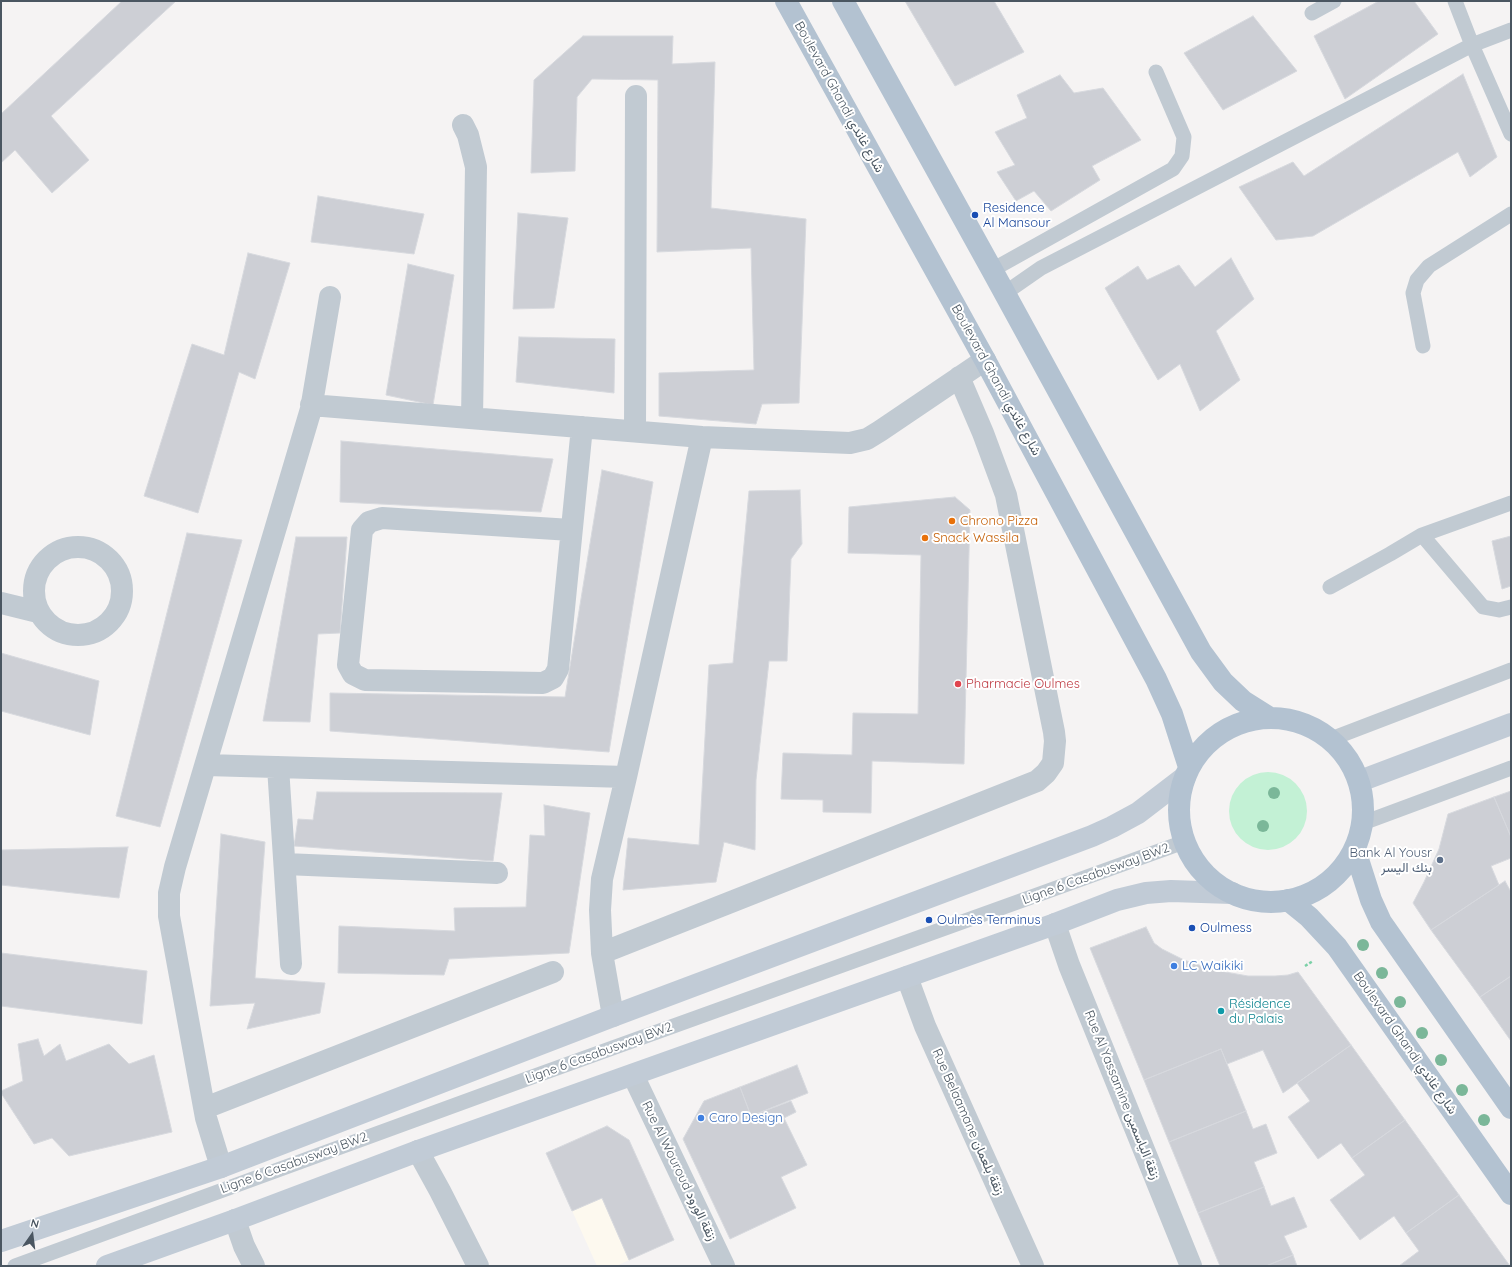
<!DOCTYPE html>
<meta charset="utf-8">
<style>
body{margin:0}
#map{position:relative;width:1512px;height:1267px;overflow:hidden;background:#f5f3f3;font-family:Quicksand,sans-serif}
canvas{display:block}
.frame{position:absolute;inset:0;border:2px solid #4a5661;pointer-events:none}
.north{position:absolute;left:12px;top:1215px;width:40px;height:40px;-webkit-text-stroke:3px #fff;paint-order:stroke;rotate:14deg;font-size:11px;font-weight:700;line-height:16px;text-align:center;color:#4a5661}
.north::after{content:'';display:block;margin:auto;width:14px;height:18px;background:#4a5661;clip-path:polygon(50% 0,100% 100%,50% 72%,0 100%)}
</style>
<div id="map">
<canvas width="1512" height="1267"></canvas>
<div class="frame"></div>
<div class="north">N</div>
</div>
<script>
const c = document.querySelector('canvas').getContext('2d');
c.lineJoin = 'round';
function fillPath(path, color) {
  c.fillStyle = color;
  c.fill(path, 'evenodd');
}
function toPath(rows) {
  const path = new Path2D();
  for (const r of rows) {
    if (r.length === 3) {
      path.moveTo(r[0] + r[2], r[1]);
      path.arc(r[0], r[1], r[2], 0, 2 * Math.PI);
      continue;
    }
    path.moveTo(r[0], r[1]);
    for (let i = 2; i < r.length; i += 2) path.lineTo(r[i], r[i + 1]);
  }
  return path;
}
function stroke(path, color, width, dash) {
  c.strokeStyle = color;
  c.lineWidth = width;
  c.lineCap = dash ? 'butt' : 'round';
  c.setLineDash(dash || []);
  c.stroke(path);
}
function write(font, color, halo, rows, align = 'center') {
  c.font = font + ' Quicksand,Vazirmatn,sans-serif';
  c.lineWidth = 4;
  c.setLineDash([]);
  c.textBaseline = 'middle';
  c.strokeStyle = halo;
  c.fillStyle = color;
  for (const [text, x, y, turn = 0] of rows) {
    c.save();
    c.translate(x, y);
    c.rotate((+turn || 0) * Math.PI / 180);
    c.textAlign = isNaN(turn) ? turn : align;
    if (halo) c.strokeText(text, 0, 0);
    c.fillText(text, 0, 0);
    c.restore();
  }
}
fillPath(toPath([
 [629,1140,674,1240,616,1266,597,1266,546,1153]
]), '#fdf9ef');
fillPath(toPath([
 [1268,811,39]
]), '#c3f1d5');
const building = toPath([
 [122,1,176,1,51,116,89,160,52,193,15,150,1,163,1,114,122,1],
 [905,1,994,1,1024,52,955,86,905,1],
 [1379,1,1414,1,1438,34,1345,99,1314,36,1379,1],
 [1253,16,1297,71,1223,110,1184,53,1253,16],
 [583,36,673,36,672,64,715,62,711,208,806,219,799,403,762,404,756,424,659,416,659,373,754,370,751,248,657,252,658,80,592,79,577,97,575,171,531,173,534,80,583,36],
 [1463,74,1497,157,1470,177,1458,152,1313,236,1276,240,1239,187,1293,162,1304,176,1463,74],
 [1060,75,1074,93,1103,88,1141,140,1092,166,1100,180,1051,211,1034,191,1016,201,997,172,1015,165,995,132,1027,118,1017,95,1060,75],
 [318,196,424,214,414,254,311,242,318,196],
 [518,213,568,218,554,308,513,309,518,213],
 [248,253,290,263,255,379,239,372,198,513,144,496,192,344,224,355,248,253],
 [1231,258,1254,299,1216,331,1240,380,1200,411,1180,364,1158,380,1105,288,1138,266,1147,280,1179,265,1195,287,1231,258],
 [408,264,454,275,433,405,386,395,408,264],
 [519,337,615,339,614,393,516,382,519,337],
 [341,441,553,459,541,512,340,502,341,441],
 [602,470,653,482,609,752,330,731,330,693,565,697,602,470],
 [800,490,802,544,791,559,787,661,769,661,756,780,755,850,724,842,716,882,623,890,628,838,699,845,709,665,733,663,749,491,800,490],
 [955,497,970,510,964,764,872,761,871,813,823,812,823,800,781,799,783,753,852,755,853,713,918,714,921,555,848,553,849,507,955,497],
 [187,533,242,540,160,827,116,816,187,533],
 [1511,536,1511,586,1502,589,1492,541,1511,536],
 [296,537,347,537,340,633,318,634,310,722,263,721,296,537],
 [1,653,99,681,90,735,1,711,1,653],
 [1511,791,1511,837,1494,797,1511,791],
 [317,792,502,793,493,861,294,846,298,819,313,820,317,792],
 [1494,797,1511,837,1511,858,1491,866,1499,885,1431,930,1413,903,1424,882,1439,849,1448,814,1494,797],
 [544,805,590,813,569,953,449,959,444,975,338,973,339,926,455,931,454,908,526,907,530,835,545,836,544,805],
 [221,834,265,842,255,978,325,983,320,1013,247,1029,255,1003,210,1006,221,834],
 [128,847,119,898,1,885,1,850,128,847],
 [1505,881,1511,892,1511,976,1480,997,1431,930,1505,881],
 [1146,927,1154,943,1162,949,1184,960,1214,970,1248,976,1275,976,1288,975,1298,972,1351,1045,1283,1093,1263,1050,1227,1064,1221,1049,1144,1080,1090,948,1146,927],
 [1,953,147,971,142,1024,1,1006,1,953],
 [1511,976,1511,1041,1480,997,1511,976],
 [38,1039,44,1056,60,1044,66,1061,109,1044,129,1064,154,1055,172,1132,69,1156,52,1138,34,1144,1,1093,1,1091,23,1081,18,1044,38,1039],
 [1351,1045,1405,1120,1352,1158,1341,1143,1318,1159,1288,1117,1310,1101,1297,1083,1351,1045],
 [1221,1049,1246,1111,1169,1142,1144,1080,1221,1049],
 [797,1065,808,1093,751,1116,740,1087,797,1065],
 [740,1087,751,1116,791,1101,796,1112,784,1118,807,1165,781,1177,796,1208,730,1239,683,1139,704,1101,740,1087],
 [1246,1111,1253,1129,1266,1124,1277,1153,1254,1162,1264,1187,1198,1213,1169,1142,1246,1111],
 [1405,1120,1459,1195,1406,1233,1394,1216,1360,1240,1330,1200,1365,1175,1352,1158,1405,1120],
 [607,1126,629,1140,674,1240,629,1260,602,1198,572,1211,546,1153,607,1126],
 [1264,1187,1271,1206,1294,1197,1307,1227,1284,1236,1293,1255,1266,1266,1220,1266,1198,1213,1264,1187],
 [1459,1195,1510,1266,1399,1266,1419,1251,1406,1233,1459,1195],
 [1293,1255,1297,1266,1266,1266,1293,1255]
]);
fillPath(building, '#cdcfd5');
stroke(building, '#d7d9de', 1);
stroke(toPath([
 [1305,966,1313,961]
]), '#7ad0a6', 2.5, [3, 2]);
stroke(toPath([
 [1455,1,1472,45,1511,134],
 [1312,13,1334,1],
 [992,270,1173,169,1182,156,1184,137,1156,72],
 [1005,293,1041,268,1472,45,1511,30],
 [1423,346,1413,293,1417,280,1429,266,1511,214],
 [1422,535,1483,607,1499,610,1511,607],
 [1330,587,1390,554,1422,535,1511,503],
 [1331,739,1511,670],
 [1363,823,1511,768],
 [15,1266,532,1077,1184,842]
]), '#c1cad2', 15);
stroke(toPath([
 [463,125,468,135,476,167,472,418],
 [311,405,702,437,850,443,867,439,880,431,985,360],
 [635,431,636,96],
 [571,530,382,518,369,522,362,530,348,665,353,674,365,680,543,683,553,678,558,669,582,427],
 [78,591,44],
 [1,603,38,612],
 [206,765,626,777],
 [278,767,291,964],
 [285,864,497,873],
 [1055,924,1069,965,1191,1266],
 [602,953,1037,781,1046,773,1053,763,1055,741,1054,732,1006,495,983,433,959,377],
 [907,977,925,1026,1033,1266],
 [613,1016,602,953,600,910,602,879,626,777,702,437],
 [633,1075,724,1266],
 [205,1108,553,972],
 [418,1151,440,1191,478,1266],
 [221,1167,206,1118,169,916,169,893,175,867,311,409,330,297],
 [235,1220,244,1246,254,1266]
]), '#c1cad2', 22);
stroke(toPath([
 [1360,781,1511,724],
 [1,1241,221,1167,613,1016,1092,836,1112,827,1138,813,1185,777],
 [107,1266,235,1220,418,1151,1055,924,1117,900,1146,893,1171,891,1232,893]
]), '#c1cbd6', 22);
stroke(toPath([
 [786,1,985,360,1156,679,1172,714,1189,767],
 [843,1,992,270,1201,652,1223,682,1243,701,1270,718],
 [1271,810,92],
 [1355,850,1371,900,1381,922,1511,1108],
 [1288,900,1309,917,1337,947,1511,1194]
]), '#b3c2d1', 22);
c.fillStyle = '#7bb799';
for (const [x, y] of [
 [1274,793],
 [1263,826],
 [1363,945],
 [1382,973],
 [1400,1002],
 [1422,1033],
 [1441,1060],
 [1462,1090],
 [1484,1120]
]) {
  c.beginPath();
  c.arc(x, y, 6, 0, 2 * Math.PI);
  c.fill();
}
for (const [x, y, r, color] of [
 [975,215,4,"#1a4fb4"],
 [952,521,4,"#e8710a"],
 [925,538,4,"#e8710a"],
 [958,684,4,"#e0444e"],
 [1440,860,4,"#5c6f8a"],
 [929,920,4,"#1a4fb4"],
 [1192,928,4,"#1a4fb4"],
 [1174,966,4,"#3f7fe0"],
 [1221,1011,4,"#0f9aa8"],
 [701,1118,4,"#3f7fe0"]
]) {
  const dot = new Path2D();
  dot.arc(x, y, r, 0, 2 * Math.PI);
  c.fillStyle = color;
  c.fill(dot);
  stroke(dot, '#fff', 1.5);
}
write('13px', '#4a5661', '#fff', [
 ["Boulevard Ghandi شارع غاندي",839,97,61],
 ["Boulevard Ghandi شارع غاندي",996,380,61],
 ["Ligne 6 Casabusway BW2",1096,874,-20],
 ["Boulevard Ghandi شارع غاندي",1405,1043,55],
 ["Ligne 6 Casabusway BW2",599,1053,-20],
 ["Rue Al Yassamine زنقة الياسمين",1122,1095,68],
 ["Rue Belaamane زنقة بلعمان",968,1122,66],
 ["Ligne 6 Casabusway BW2",294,1163,-20],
 ["Rue Al Wouroud زنقة الورود",679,1171,64]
]);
write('13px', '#164399', '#fff', [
 ["Residence",983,208],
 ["Al Mansour",983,223],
 ["Oulmès Terminus",937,920],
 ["Oulmess",1200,928]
], 'left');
write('13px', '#c56008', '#fff', [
 ["Chrono Pizza",960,521],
 ["Snack Wassila",933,538]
], 'left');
write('13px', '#be3a42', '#fff', [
 ["Pharmacie Oulmes",966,684]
], 'left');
write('13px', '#4e5e75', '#fff', [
 ["Bank Al Yousr",1432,853],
 ["بنك اليسر",1432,868]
], 'right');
write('13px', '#366cbe', '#fff', [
 ["LC Waikiki",1182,966],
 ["Caro Design",709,1118]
], 'left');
write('13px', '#0d838f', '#fff', [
 ["Résidence",1229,1004],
 ["du Palais",1229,1019]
], 'left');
</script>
